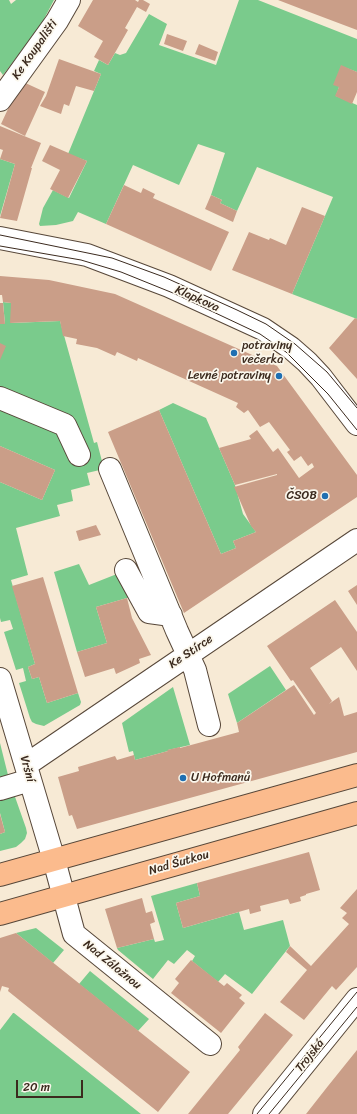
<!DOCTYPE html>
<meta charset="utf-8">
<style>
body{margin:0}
#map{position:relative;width:357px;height:1114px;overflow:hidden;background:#f7ead5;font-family:Sriracha,sans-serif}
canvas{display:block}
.scale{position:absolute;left:16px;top:1080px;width:67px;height:18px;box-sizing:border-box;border:2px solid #3b2a1e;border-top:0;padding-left:5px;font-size:12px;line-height:14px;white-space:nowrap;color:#3b2a1e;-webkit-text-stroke:3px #fbf7ec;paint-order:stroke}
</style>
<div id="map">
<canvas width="357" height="1114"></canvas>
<div class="scale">20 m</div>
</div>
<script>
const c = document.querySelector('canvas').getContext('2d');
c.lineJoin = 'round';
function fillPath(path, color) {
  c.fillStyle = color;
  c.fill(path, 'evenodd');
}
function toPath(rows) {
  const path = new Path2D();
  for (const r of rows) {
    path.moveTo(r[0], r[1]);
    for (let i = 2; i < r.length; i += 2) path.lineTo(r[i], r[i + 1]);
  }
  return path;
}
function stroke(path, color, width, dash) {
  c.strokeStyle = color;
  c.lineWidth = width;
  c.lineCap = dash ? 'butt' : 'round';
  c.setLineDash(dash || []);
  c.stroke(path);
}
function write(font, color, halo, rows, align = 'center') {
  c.font = font + ' Sriracha,sans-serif';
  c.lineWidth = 3.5;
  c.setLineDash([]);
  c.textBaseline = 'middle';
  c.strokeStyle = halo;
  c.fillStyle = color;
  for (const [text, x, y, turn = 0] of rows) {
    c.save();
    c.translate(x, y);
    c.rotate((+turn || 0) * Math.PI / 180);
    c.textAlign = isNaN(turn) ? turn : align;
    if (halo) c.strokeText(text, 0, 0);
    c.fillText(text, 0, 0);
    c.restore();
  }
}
fillPath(toPath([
 [0,0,9,0,11,4,16,0,54,0,44,19,45,20,3,75,0,71],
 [239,0,258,0,357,39,357,72,341,66,339,87,336,96,357,105,357,319,292,294,333,197,257,167,237,211,220,203,222,200,211,195,225,153,198,144,179,185,133,165,106,224,78,212,73,221,56,225,40,226,39,224,43,208,53,190,69,198,87,161,68,154,101,74,94,71,99,60,108,65,115,53,120,55,126,53,149,14,167,24,159,45,216,65],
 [0,159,15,164,0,216],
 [3,302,11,303,11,323,60,321,94,443,97,442,104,469,87,473,90,485,71,490,73,501,57,505,60,516,16,528,28,575,11,580,35,664,28,667,32,679,39,677,47,703,78,693,81,702,80,705,44,726,36,724,32,722,30,718,19,683,26,681,23,668,16,670,4,632,13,629,10,620,1,622,0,618,0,482,42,500,55,470,0,446,0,324,5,324],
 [173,403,206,418,235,485,243,514,256,532,233,541,236,548,221,554,159,410],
 [79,564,89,585,122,572,134,596,96,607,107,643,77,652,54,572],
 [270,666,286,690,237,723,228,694],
 [173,687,190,745,168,750,168,751,135,760,133,751,129,752,122,723],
 [0,743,10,783,0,785],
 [14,794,26,828,27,833,25,839,21,843,16,847,0,851,0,834,5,832,0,813,0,799],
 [197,883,200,896,176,903,183,928,239,912,244,930,283,920,290,946,252,994,225,974,218,982,192,961,195,956,187,950,174,964,168,960,153,979,118,950,117,948,154,939,155,942,164,940,151,896],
 [36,928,64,950,53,963,16,933],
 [90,971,149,1019,138,1031,79,984],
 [13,1013,14,1013,141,1114,0,1114,0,1030]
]), '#7acb8c');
fillPath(toPath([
 [93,0,135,0,138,2,139,0,143,0,150,4,146,12,137,7,125,28,128,30,108,65,94,57,103,41,78,26],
 [278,0,357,0,357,30,304,10],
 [167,34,187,41,183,51,164,44],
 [199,44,218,52,215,61,195,54],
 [59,59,101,74,94,91,76,86,69,106,64,104,61,114,40,106,46,96],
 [341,65,357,72,357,92,352,104,335,96,339,87,333,85],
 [21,81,45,92,25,136,1,124],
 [0,126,41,143,31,168,32,168,17,221,0,218,15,164,0,159,3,150,0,149],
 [50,145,87,161,68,198,50,189,60,170,42,161],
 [124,185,141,193,143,188,155,194,153,198,229,232,211,271,106,224],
 [211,195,222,200,220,203,237,211,233,222,205,209],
 [302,207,325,216,292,294,232,270,249,232,269,240,270,238,286,245],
 [0,276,49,280,115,294,277,366,357,475,357,497,184,613,108,432,159,410,221,554,236,548,233,541,256,532,251,526,234,487,277,475,277,474,235,485,219,448,251,439,249,436,257,430,273,452,278,448,299,478,314,467,312,463,308,466,301,456,294,461,287,452,290,450,269,422,260,427,248,410,244,413,236,407,238,403,138,358,137,361,117,352,115,356,97,348,76,344,77,339,63,336,60,321,10,323,11,303,3,302,2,295,0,295],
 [0,303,3,303,5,324,0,324],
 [355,318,357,319,357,379,329,348],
 [0,343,6,346,0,360],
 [0,446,55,470,42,500,0,482],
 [96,525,101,535,79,541,76,531],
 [43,577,78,693,47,703,39,677,32,679,28,667,35,664,12,586],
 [357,585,357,605,348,591],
 [127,598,132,618,151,655,139,659,140,663,116,674,114,668,85,677,77,652,107,643,96,607],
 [335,600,357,632,357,671,341,647,310,668,332,701,329,704,339,697,344,716,357,712,357,752,77,829,72,815,69,816,58,777,79,771,78,767,115,756,117,760,134,755,135,760,168,751,167,750,180,747,180,748,239,732,237,723,294,685,314,715,316,713,293,680,291,681,267,646],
 [0,814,5,832,0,834],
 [309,852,320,890,306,894,306,895,300,897,301,901,290,904,288,899,260,906,261,911,250,914,249,909,183,928,176,903,200,896,197,883],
 [357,889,357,967,336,990,332,986,304,1020,280,1002,307,970,286,952,290,946,311,966,349,924,342,918,347,913,340,908],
 [142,898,146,913,152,911,155,922,150,924,154,939,117,948,105,909],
 [16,933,190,1072,158,1112,8,991,9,988,2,986,0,992,0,938],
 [191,960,224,986,227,983,242,995,239,998,245,1003,221,1033,171,993,179,983,175,979],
 [265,1013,293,1035,228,1114,188,1114,240,1050,238,1047],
 [357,1050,357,1114,306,1114,328,1086]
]), '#ca9e88');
const minor = toPath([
 [0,100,57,21,69,0],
 [0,238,87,255,169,286,263,329,291,348,307,362,321,377,357,424],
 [0,398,65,425,79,455],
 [110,469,177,631,195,670,209,725],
 [126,570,149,612,171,615],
 [0,679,54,860,74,934,210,1044],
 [26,765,357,540],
 [0,789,30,780],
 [264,1114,357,999]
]);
const major = toPath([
 [0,875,357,775],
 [0,914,357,813]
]);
stroke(minor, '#574739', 24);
stroke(major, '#574739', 24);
stroke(minor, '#fff', 22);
stroke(major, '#fbbb8d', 22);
stroke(toPath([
 [0,235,112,258,164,277,237,310,266,324,295,344,327,372,357,408],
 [0,246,81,260,121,272,173,293,260,334,286,352,328,394,357,430],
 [257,1114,357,992],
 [269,1114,357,1007]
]), '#3b2a1e', 1);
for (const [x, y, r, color] of [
 [234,353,4,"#1f6fb2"],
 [279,376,4,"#1f6fb2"],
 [325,496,4,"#1f6fb2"],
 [183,778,4,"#1f6fb2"]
]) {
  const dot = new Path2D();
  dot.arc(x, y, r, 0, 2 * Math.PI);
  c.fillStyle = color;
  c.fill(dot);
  stroke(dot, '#fbf7ec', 1.5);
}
write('12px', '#3b2a1e', '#fbf7ec', [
 ["Ke Koupališti",35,50,-55],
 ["Klapkova",197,299,24],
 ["Ke Stírce",191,652,-34],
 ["Vršní",27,769,74],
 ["Nad Šutkou",179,863,-16],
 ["Nad Záložnou",112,965,39],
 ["Trojská",310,1056,-51]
]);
write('12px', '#3b2a1e', '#fbf7ec', [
 ["potraviny",242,346],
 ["večerka",242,360],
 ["Levné potraviny",271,376,"right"],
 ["ČSOB",317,496,"right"],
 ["U Hofmanů",191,778]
], 'left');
</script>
